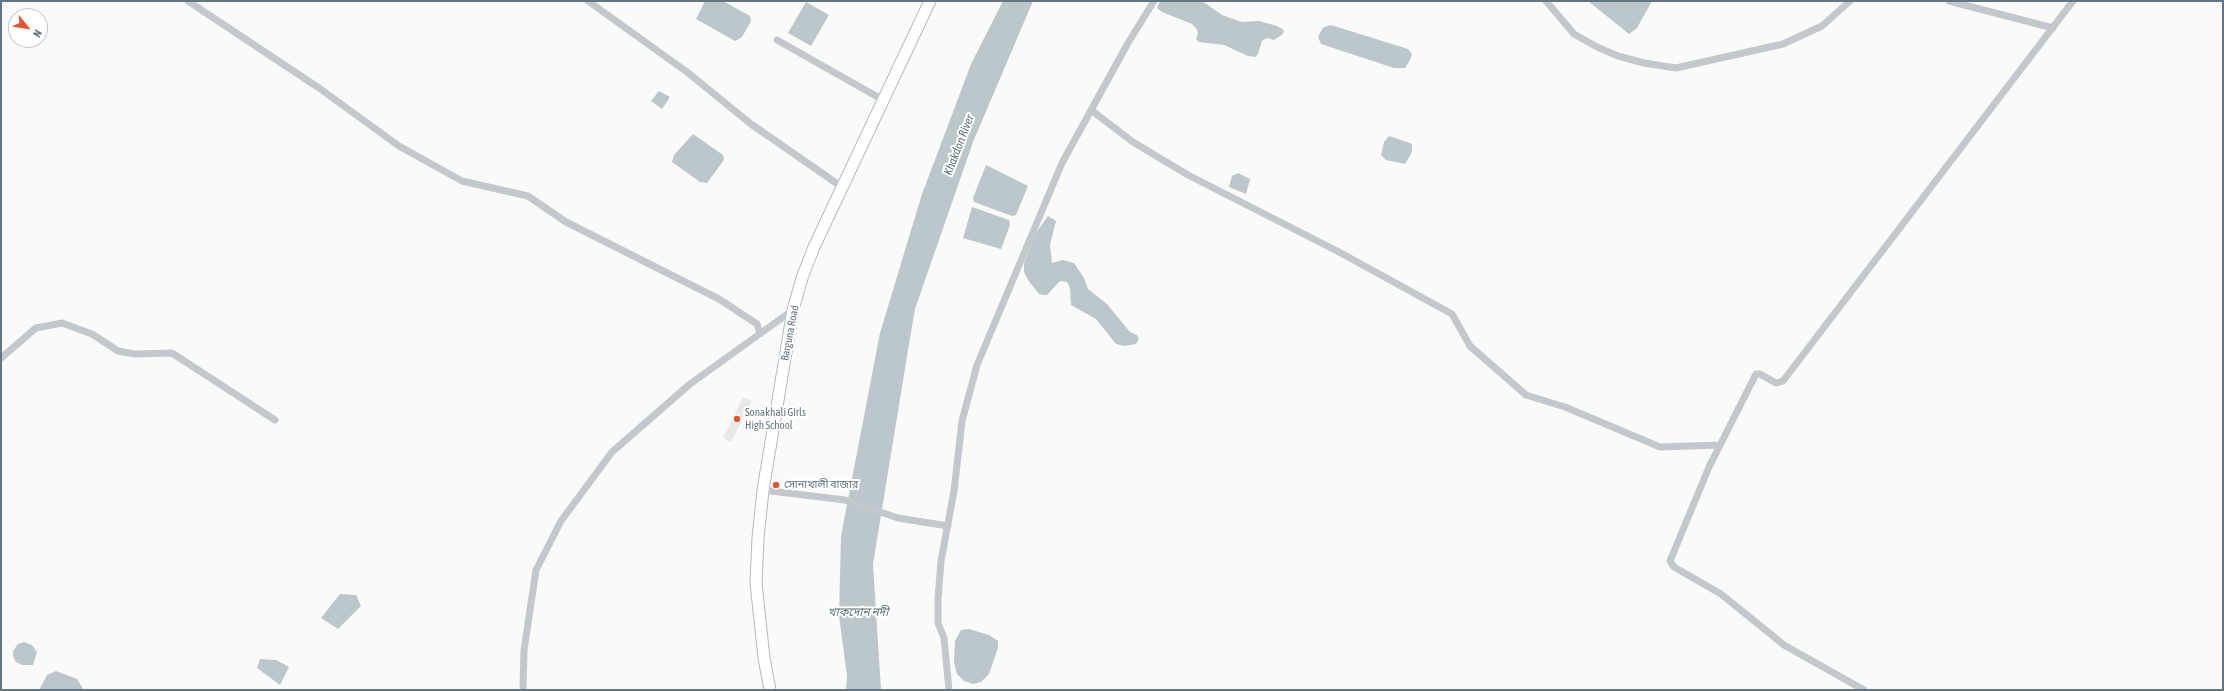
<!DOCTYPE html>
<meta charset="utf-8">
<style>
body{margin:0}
#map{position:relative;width:2224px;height:691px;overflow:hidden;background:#fafaf8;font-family:"Asap Condensed",sans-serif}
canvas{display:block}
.frame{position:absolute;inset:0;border:2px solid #657683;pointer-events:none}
.north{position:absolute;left:8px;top:8px;width:40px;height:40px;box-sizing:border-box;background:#fff;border:1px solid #c1c8cd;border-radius:50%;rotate:120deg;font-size:11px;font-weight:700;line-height:16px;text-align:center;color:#657683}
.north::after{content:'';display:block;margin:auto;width:14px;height:18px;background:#e4572e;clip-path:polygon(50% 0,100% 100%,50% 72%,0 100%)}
</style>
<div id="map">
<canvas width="2224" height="691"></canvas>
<div class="frame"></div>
<div class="north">N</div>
</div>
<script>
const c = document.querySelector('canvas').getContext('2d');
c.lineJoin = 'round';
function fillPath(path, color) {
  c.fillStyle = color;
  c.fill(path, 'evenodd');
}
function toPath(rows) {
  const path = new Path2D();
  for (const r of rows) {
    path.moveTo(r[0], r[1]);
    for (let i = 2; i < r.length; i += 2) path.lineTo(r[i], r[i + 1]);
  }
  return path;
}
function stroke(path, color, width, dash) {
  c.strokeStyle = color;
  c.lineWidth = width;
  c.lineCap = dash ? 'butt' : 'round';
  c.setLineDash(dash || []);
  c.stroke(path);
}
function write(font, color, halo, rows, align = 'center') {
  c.font = font + ' "Asap Condensed","Noto Sans Bengali",sans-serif';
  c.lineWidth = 4;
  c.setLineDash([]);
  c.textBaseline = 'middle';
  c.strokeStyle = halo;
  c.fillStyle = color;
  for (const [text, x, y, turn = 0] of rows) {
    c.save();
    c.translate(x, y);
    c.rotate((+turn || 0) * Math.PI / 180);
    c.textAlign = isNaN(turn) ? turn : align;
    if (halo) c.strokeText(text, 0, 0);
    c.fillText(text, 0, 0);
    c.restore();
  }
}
fillPath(toPath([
 [743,397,752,401,731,442,723,438]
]), '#e8e9e9');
fillPath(toPath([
 [705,1,723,1,750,16,751,21,742,37,735,41,696,19],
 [1003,1,1033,1,973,142,915,309,909,344,873,564,881,690,846,690,847,676,839,616,841,536,880,333,922,194,947,128,971,64],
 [1160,1,1202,1,1222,15,1242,22,1259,21,1277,26,1284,30,1283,34,1274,40,1267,38,1262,41,1258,54,1255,57,1248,56,1224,45,1199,42,1196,39,1198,34,1197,29,1192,24,1162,12,1157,8],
 [1588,1,1652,1,1637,28,1629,34],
 [806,2,829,15,811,46,788,33],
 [1331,25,1408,49,1412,54,1410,60,1405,68,1394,68,1321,44,1318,37,1321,31,1324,27],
 [659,91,670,97,662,109,651,101],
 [693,134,723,155,724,160,707,183,700,182,672,162,674,155],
 [1389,136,1410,143,1412,145,1412,152,1405,164,1386,160,1381,155,1384,142],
 [986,165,1028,186,1016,215,1012,216,974,202,973,198],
 [1238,173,1250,179,1246,194,1229,187,1232,176],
 [972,207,1009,220,1010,225,1001,249,963,238],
 [1048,216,1056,221,1050,245,1052,263,1063,260,1074,263,1084,278,1088,289,1107,304,1130,332,1137,335,1139,339,1136,344,1125,346,1116,344,1096,319,1071,305,1070,288,1067,282,1060,281,1047,295,1044,295,1039,294,1028,280,1024,272,1024,263,1036,233],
 [340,594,356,595,361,606,338,629,321,618],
 [969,629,989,635,998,641,998,648,989,674,981,682,973,684,964,681,957,674,954,662,955,641,961,630],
 [24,642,32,645,37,652,33,665,22,665,16,662,13,656,13,651,18,644],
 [260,659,276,660,289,667,280,685,257,668],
 [56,671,77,679,84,690,39,690,47,675]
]), '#bbc7cb');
const primary = toPath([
 [770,690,764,658,756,583,758,538,763,490,793,310,802,278,814,247,930,1]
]);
stroke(primary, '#b5babe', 13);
stroke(toPath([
 [188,1,319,88,399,146,462,181,528,196,566,222,719,299,757,324,760,334],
 [588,1,687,72,751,124,842,187],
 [1546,1,1574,34,1597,47,1618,56,1644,63,1676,68,1783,44,1822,26,1850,1],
 [1949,1,2053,28],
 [777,40,883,100],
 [1091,110,1133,142,1188,175,1339,252,1452,314,1470,346,1526,395,1565,407,1660,447,1720,445],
 [1,358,36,328,62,323,92,334,118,351,135,354,172,353,275,420],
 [763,490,845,500,898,518,948,526],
 [523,690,524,650,536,570,561,521,612,452,690,384,793,310],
 [949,690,944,638,938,623,938,599,941,561,954,491,962,421,977,365,1062,163,1128,43,1154,1],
 [1864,690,1784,645,1721,594,1674,567,1670,561,1709,467,1756,374,1760,374,1776,383,1783,381,2073,1]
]), '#c3c8cc', 7);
stroke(primary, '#fff', 11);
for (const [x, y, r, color] of [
 [737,419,4,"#e4572e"],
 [776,485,4,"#e4572e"]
]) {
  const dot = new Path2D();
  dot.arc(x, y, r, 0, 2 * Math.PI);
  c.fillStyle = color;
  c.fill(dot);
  stroke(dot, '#fff', 1.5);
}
write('11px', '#657683', '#fff', [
 ["Barguna Road",790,333,-79]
]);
write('11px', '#657683', '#fff', [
 ["Sonakhali Girls",745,413],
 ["High School",745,426],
 ["সোনাখালী বাজার",784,485]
], 'left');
write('italic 12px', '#60757c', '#fff', [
 ["Khakdon River",959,145,-69],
 ["খাকদোন নদী",858,612]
]);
</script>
